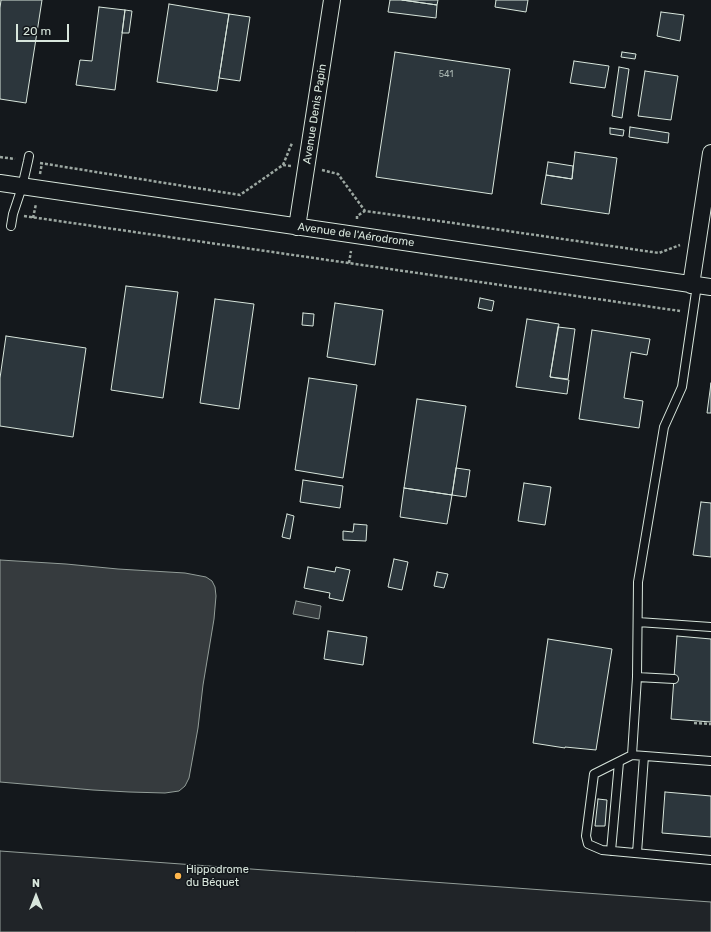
<!DOCTYPE html>
<meta charset="utf-8">
<style>
body{margin:0}
#map{position:relative;width:711px;height:932px;overflow:hidden;background:#14181c;font-family:Rubik,sans-serif}
canvas{display:block}
.north{position:absolute;left:16px;top:876px;width:40px;height:40px;-webkit-text-stroke:3px #14181c;paint-order:stroke;rotate:0deg;font-size:11px;font-weight:700;line-height:16px;text-align:center;color:#d8e6dc}
.north::after{content:'';display:block;margin:auto;width:14px;height:18px;background:#d8e6dc;clip-path:polygon(50% 0,100% 100%,50% 72%,0 100%)}
.scale{position:absolute;left:16px;top:24px;width:53px;height:18px;box-sizing:border-box;border:2px solid #d8e6dc;border-top:0;padding-left:5px;font-size:12px;line-height:14px;white-space:nowrap;color:#d8e6dc;-webkit-text-stroke:3px #14181c;paint-order:stroke}
</style>
<div id="map">
<canvas width="711" height="932"></canvas>
<div class="north">N</div>
<div class="scale">20 m</div>
</div>
<script>
const c = document.querySelector('canvas').getContext('2d');
c.lineJoin = 'round';
function fillPath(path, color) {
  c.fillStyle = color;
  c.fill(path, 'evenodd');
}
function toPath(rows) {
  const path = new Path2D();
  for (const r of rows) {
    path.moveTo(r[0], r[1]);
    for (let i = 2; i < r.length; i += 2) path.lineTo(r[i], r[i + 1]);
  }
  return path;
}
function stroke(path, color, width, dash) {
  c.strokeStyle = color;
  c.lineWidth = width;
  c.lineCap = dash ? 'butt' : 'round';
  c.setLineDash(dash || []);
  c.stroke(path);
}
function write(font, color, halo, rows, align = 'center') {
  c.font = font + ' Rubik,sans-serif';
  c.lineWidth = 3;
  c.setLineDash([]);
  c.textBaseline = 'middle';
  c.strokeStyle = halo;
  c.fillStyle = color;
  for (const [text, x, y, turn = 0] of rows) {
    c.save();
    c.translate(x, y);
    c.rotate((+turn || 0) * Math.PI / 180);
    c.textAlign = isNaN(turn) ? turn : align;
    if (halo) c.strokeText(text, 0, 0);
    c.fillText(text, 0, 0);
    c.restore();
  }
}
const green = toPath([
 [0,851,711,902,711,932,0,932,0,851]
]);
fillPath(green, '#202428');
stroke(green, '#939e99', 1);
const water = toPath([
 [0,560,66,564,118,569,185,573,206,577,212,581,215,587,216,596,214,619,203,685,198,728,189,778,185,786,179,791,165,793,129,792,93,790,0,782,0,560],
 [296,601,321,606,319,619,293,614,296,601]
]);
fillPath(water, '#363b3e');
stroke(water, '#939e99', 1);
const building = toPath([
 [1,0,42,0,26,103,0,99,0,8,1,0],
 [390,0,402,0,437,5,436,18,388,12,390,0],
 [402,0,438,0,437,5,402,0],
 [496,0,528,0,526,12,495,7,496,0],
 [169,4,229,14,217,91,157,82,169,4],
 [99,7,125,10,115,90,76,85,80,60,92,61,99,7],
 [125,10,132,11,129,33,122,33,125,10],
 [661,12,684,15,680,41,657,36,661,12],
 [229,14,250,17,240,81,219,78,229,14],
 [395,52,510,69,492,194,376,177,395,52],
 [622,52,636,54,635,59,621,57,622,52],
 [574,61,609,66,605,88,570,83,574,61],
 [619,67,629,69,622,118,612,116,619,67],
 [645,71,678,76,671,120,638,116,645,71],
 [630,127,669,133,668,143,629,137,630,127],
 [610,128,624,130,623,136,610,134,610,128],
 [575,152,617,158,609,214,541,204,546,175,572,179,575,152],
 [548,162,573,166,572,179,546,175,548,162],
 [126,286,178,292,163,398,111,390,126,286],
 [480,298,494,301,492,311,478,308,480,298],
 [215,299,254,304,239,409,200,403,215,299],
 [335,303,383,310,375,365,327,357,335,303],
 [303,313,314,314,313,326,302,325,303,313],
 [527,319,559,324,550,377,569,380,567,394,516,387,527,319],
 [558,327,575,329,568,379,550,377,558,327],
 [592,330,650,339,647,355,631,352,624,398,643,401,639,428,579,419,592,330],
 [6,336,86,348,73,437,0,426,0,378,6,336],
 [309,378,357,385,343,478,295,470,309,378],
 [711,383,711,413,707,413,711,383],
 [417,399,466,406,452,495,404,488,417,399],
 [456,468,470,470,466,497,452,495,456,468],
 [303,480,343,486,340,508,300,502,303,480],
 [524,483,551,487,545,525,518,521,524,483],
 [404,488,452,495,447,524,400,517,404,488],
 [701,502,711,503,711,557,693,555,701,502],
 [287,514,294,516,290,539,282,537,287,514],
 [354,524,367,525,366,541,343,540,343,531,353,532,354,524],
 [394,559,408,562,402,590,388,587,394,559],
 [308,567,335,572,336,567,350,570,343,601,329,598,330,593,304,588,308,567],
 [437,572,448,574,444,588,434,586,437,572],
 [328,631,367,637,363,665,324,659,328,631],
 [677,636,711,639,711,722,671,719,677,636],
 [548,639,612,649,596,750,565,747,565,748,533,743,548,639],
 [665,792,711,796,711,837,662,833,665,792],
 [598,799,607,800,605,826,595,826,598,799]
]);
fillPath(building, '#2c363c');
stroke(building, '#d8e6dc', 1);
const service = toPath([
 [11,226,13,214,22,187,28,161,29,156],
 [697,285,682,387,664,427,638,582,637,677,632,755,594,774,586,836,588,844,602,850,711,860],
 [638,622,711,627],
 [637,677,674,679],
 [632,755,711,761],
 [611,851,619,762],
 [637,853,644,756]
]);
const minor = toPath([
 [0,183,711,287],
 [297,227,332,0],
 [691,285,711,153]
]);
stroke(service, '#d8e6dc', 10);
stroke(minor, '#d8e6dc', 18);
stroke(toPath([
 [0,157,15,159],
 [40,163,240,195,283,165,291,166],
 [283,165,292,143],
 [322,170,338,174,365,211,446,222,659,253,680,245],
 [40,174,42,163],
 [24,216,680,311],
 [33,218,36,204],
 [357,219,357,216,365,211],
 [349,263,351,251],
 [694,723,711,724]
]), '#9da8a2', 2.5, [3, 2]);
stroke(service, '#14181c', 8);
stroke(minor, '#14181c', 16);
for (const [x, y, r, color] of [
 [178,876,4,"#ffb74d"]
]) {
  const dot = new Path2D();
  dot.arc(x, y, r, 0, 2 * Math.PI);
  c.fillStyle = color;
  c.fill(dot);
  stroke(dot, '#14181c', 1.5);
}
write('9px', '#adbab4', null, [
 ["541",446,74]
]);
write('11px', '#d8e6dc', '#14181c', [
 ["Avenue Denis Papin",315,114,-81],
 ["Avenue de l'Aérodrome",356,235,8]
]);
write('11px', '#d8e6dc', '#14181c', [
 ["Hippodrome",186,870],
 ["du Béquet",186,883]
], 'left');
</script>
